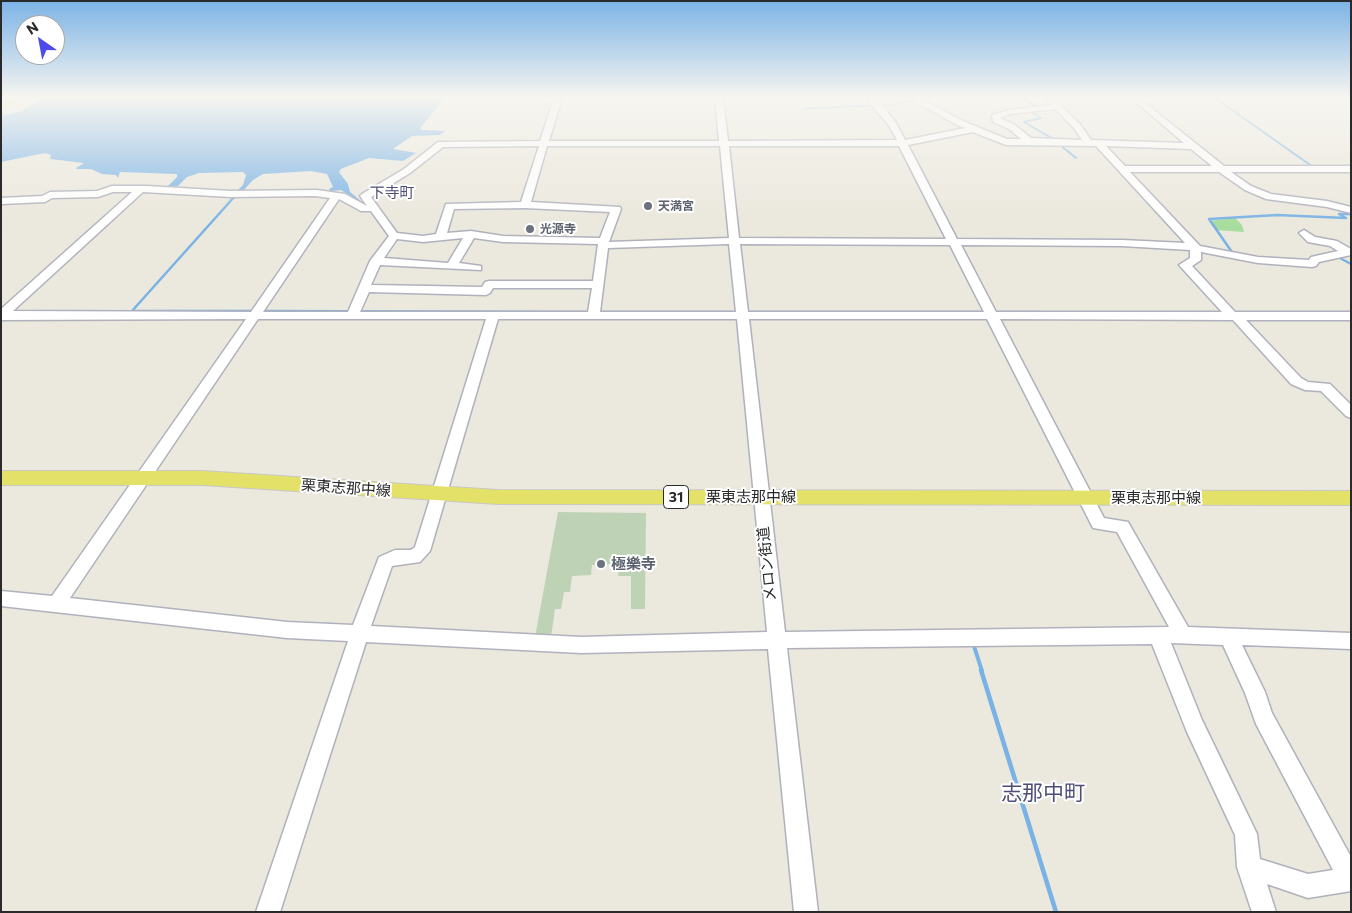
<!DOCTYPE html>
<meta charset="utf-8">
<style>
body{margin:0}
#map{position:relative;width:1352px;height:913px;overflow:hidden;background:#ebe8dd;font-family:Commissioner,sans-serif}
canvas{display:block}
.frame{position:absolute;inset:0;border:2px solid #2a2a2a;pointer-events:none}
.north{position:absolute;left:15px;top:15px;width:50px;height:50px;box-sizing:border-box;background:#fff;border:1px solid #aaa;border-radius:50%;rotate:327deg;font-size:14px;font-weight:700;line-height:20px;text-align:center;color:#2a2a2a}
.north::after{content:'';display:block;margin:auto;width:18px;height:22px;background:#4e4bea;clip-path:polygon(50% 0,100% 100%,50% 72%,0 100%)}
</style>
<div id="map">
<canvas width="1352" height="913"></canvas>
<div class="frame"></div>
<div class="north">N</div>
</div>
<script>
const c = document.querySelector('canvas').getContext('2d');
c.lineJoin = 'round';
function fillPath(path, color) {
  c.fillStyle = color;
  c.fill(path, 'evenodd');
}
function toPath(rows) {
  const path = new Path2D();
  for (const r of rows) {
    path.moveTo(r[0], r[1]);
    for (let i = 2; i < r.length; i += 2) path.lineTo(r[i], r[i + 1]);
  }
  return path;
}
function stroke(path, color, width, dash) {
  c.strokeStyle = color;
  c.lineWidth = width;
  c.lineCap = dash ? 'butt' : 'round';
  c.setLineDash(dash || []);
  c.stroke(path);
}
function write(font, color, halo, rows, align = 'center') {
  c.font = font + ' Commissioner,"Noto Sans JP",sans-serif';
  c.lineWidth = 4;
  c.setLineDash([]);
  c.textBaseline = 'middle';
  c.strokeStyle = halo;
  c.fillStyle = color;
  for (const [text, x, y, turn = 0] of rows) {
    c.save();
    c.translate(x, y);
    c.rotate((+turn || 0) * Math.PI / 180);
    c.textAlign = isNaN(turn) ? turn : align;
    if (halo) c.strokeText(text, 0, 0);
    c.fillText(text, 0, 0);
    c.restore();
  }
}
fillPath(toPath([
 [1235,218,1242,225,1244,232,1216,230,1209,221]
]), '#a7dd9e');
fillPath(toPath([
 [558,512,646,513,645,609,631,609,631,576,618,576,619,564,592,565,591,575,572,576,570,592,564,592,561,609,555,609,551,637,535,637]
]), '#bed3b6');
fillPath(toPath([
 [41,98,445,98,420,128,422,130,445,131,440,135,412,136,393,149,416,153,403,161,369,158,341,169,339,172,348,184,350,192,369,208,341,190,330,191,329,189,333,187,327,174,311,171,263,174,253,180,243,191,235,193,243,185,246,175,243,172,199,173,187,177,178,186,168,186,177,177,177,174,120,172,118,178,116,175,102,174,91,169,77,169,76,168,84,163,50,159,51,155,45,153,1,162,1,115,20,112]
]), '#79b2e4');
stroke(toPath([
 [1007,98,1011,100,1025,99,1040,108],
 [1215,98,1313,167],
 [803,109,876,105],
 [1029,110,1041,118,1024,122,1055,140],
 [1059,144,1076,158],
 [234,198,235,196]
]), '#79b2e4', 2);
stroke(toPath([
 [235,196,132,311,255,311],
 [1234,255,1209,219,1277,215,1346,218,1339,214,1351,214],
 [1338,257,1351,264],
 [261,311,590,312],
 [596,312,988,312],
 [994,312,1040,312]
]), '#79b2e4', 2.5);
stroke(toPath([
 [973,643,982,671],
 [1239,645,1255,645]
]), '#79b2e4', 4);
stroke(toPath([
 [981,670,1056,912]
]), '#79b2e4', 4.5);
const minor = toPath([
 [554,98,562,98,549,141,719,141,715,98,723,98,728,141,897,140,888,124,872,106,868,98,876,98,879,101,919,98,963,121,1007,139,1021,139,1009,129,993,122,992,115,1009,110,1051,105,1046,99,1053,98,1080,124,1091,140,1184,143,1131,98,1139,98,1224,166,1351,166,1351,172,1231,172,1251,186,1271,194,1327,201,1351,207,1351,213,1327,207,1266,199,1245,190,1219,172,1130,172,1200,246,1258,257,1309,260,1311,257,1338,251,1330,246,1308,242,1299,233,1304,230,1315,237,1337,241,1351,249,1351,255,1319,262,1316,266,1312,267,1258,263,1201,252,1201,260,1192,266,1235,312,1351,312,1351,320,1246,320,1301,378,1308,382,1330,384,1351,405,1351,418,1346,416,1321,391,1305,390,1291,384,1233,320,1000,319,1104,518,1128,522,1188,627,1351,633,1351,649,1242,645,1265,692,1272,713,1351,857,1351,891,1308,898,1267,884,1276,912,1252,912,1237,867,1235,835,1187,732,1152,644,787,648,818,912,794,912,768,649,581,653,366,642,280,912,256,912,348,641,287,638,1,606,1,591,52,596,246,319,1,320,1,309,132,192,113,192,98,197,52,198,45,202,1,204,1,198,42,196,50,192,97,191,112,186,147,186,231,191,317,190,345,194,367,206,360,196,362,194,404,169,438,142,540,141,554,98],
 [912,100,957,125,965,128,905,140,896,123,882,105,912,100],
 [1055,109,1074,128,1082,140,1031,138,1015,125,1000,118,1010,114,1055,109],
 [973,132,1006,145,1096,146,1185,243,1122,240,957,239,908,145,973,132],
 [539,146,521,202,446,204,436,234,423,236,397,233,371,197,410,173,443,147,539,146],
 [547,146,720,146,729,238,609,242,621,209,620,207,531,202,547,146],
 [729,146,899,146,946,239,739,238,729,146],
 [1106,146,1191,149,1212,166,1125,166,1106,146],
 [143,192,231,197,315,196,330,198,251,312,13,311,143,192],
 [339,199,361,211,371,211,389,236,370,261,348,312,263,312,339,199],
 [525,208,610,212,600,238,503,236,471,231,447,233,454,209,525,208],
 [463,238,448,263,384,258,397,239,423,242,463,238],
 [474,238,503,242,598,244,593,281,489,281,485,282,482,287,371,285,380,265,481,270,481,266,459,263,474,238],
 [729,244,736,312,600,312,608,248,729,244],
 [740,244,950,245,984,312,748,312,740,244],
 [961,245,1122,246,1190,250,1190,258,1179,265,1222,312,996,312,961,245],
 [493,288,592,288,588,312,360,312,369,292,486,295,490,293,493,288],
 [258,319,486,319,415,547,411,550,395,550,379,557,353,625,287,622,70,598,258,319],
 [498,319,737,319,767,632,581,637,371,626,392,566,420,562,430,551,498,319],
 [749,319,987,319,1093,528,1117,532,1169,627,785,632,749,319],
 [1171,643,1223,645,1245,693,1256,724,1333,870,1308,874,1260,859,1257,834,1202,720,1171,643]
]);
const major = toPath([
 [11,98,23,98,1,110,1,103,11,98],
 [1,471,202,471,498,490,1351,491,1351,505,498,504,202,485,1,485,1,471]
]);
stroke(minor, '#b1b1bd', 3);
stroke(major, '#c8c8c8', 2);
fillPath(minor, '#fff');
fillPath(major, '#e4e169');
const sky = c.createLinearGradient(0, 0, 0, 226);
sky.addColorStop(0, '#7bb3e6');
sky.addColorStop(0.43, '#f6f5f0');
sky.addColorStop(1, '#f6f5f000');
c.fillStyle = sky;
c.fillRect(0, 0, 1352, 226);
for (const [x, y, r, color] of [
 [648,206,5,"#6b7280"],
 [530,229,5,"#6b7280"],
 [601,564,5,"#6b7280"]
]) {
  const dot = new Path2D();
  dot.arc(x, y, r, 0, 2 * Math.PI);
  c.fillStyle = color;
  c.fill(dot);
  stroke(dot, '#fff', 2);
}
write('bold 12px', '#5b616d', '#fff', [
 ["天満宮",658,206],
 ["光源寺",540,229]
], 'left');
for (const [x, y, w] of [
 [676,497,25]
]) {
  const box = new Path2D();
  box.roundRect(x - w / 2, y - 11.5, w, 23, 4);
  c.fillStyle = '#fff';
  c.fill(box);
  stroke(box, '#2a2a2a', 1);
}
write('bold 14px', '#2a2a2a', null, [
 ["31",676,497]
]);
write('15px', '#4f4e77', '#fff', [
 ["下寺町",392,193]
]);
write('15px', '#2a2a2a', '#fff', [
 ["栗東志那中線",346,488,4],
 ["栗東志那中線",751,497],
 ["栗東志那中線",1156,498],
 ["メロン街道",767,564,-96]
]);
write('bold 15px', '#5b616d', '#fff', [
 ["極樂寺",611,564]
], 'left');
write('21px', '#4f4e77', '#fff', [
 ["志那中町",1043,793]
]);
</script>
